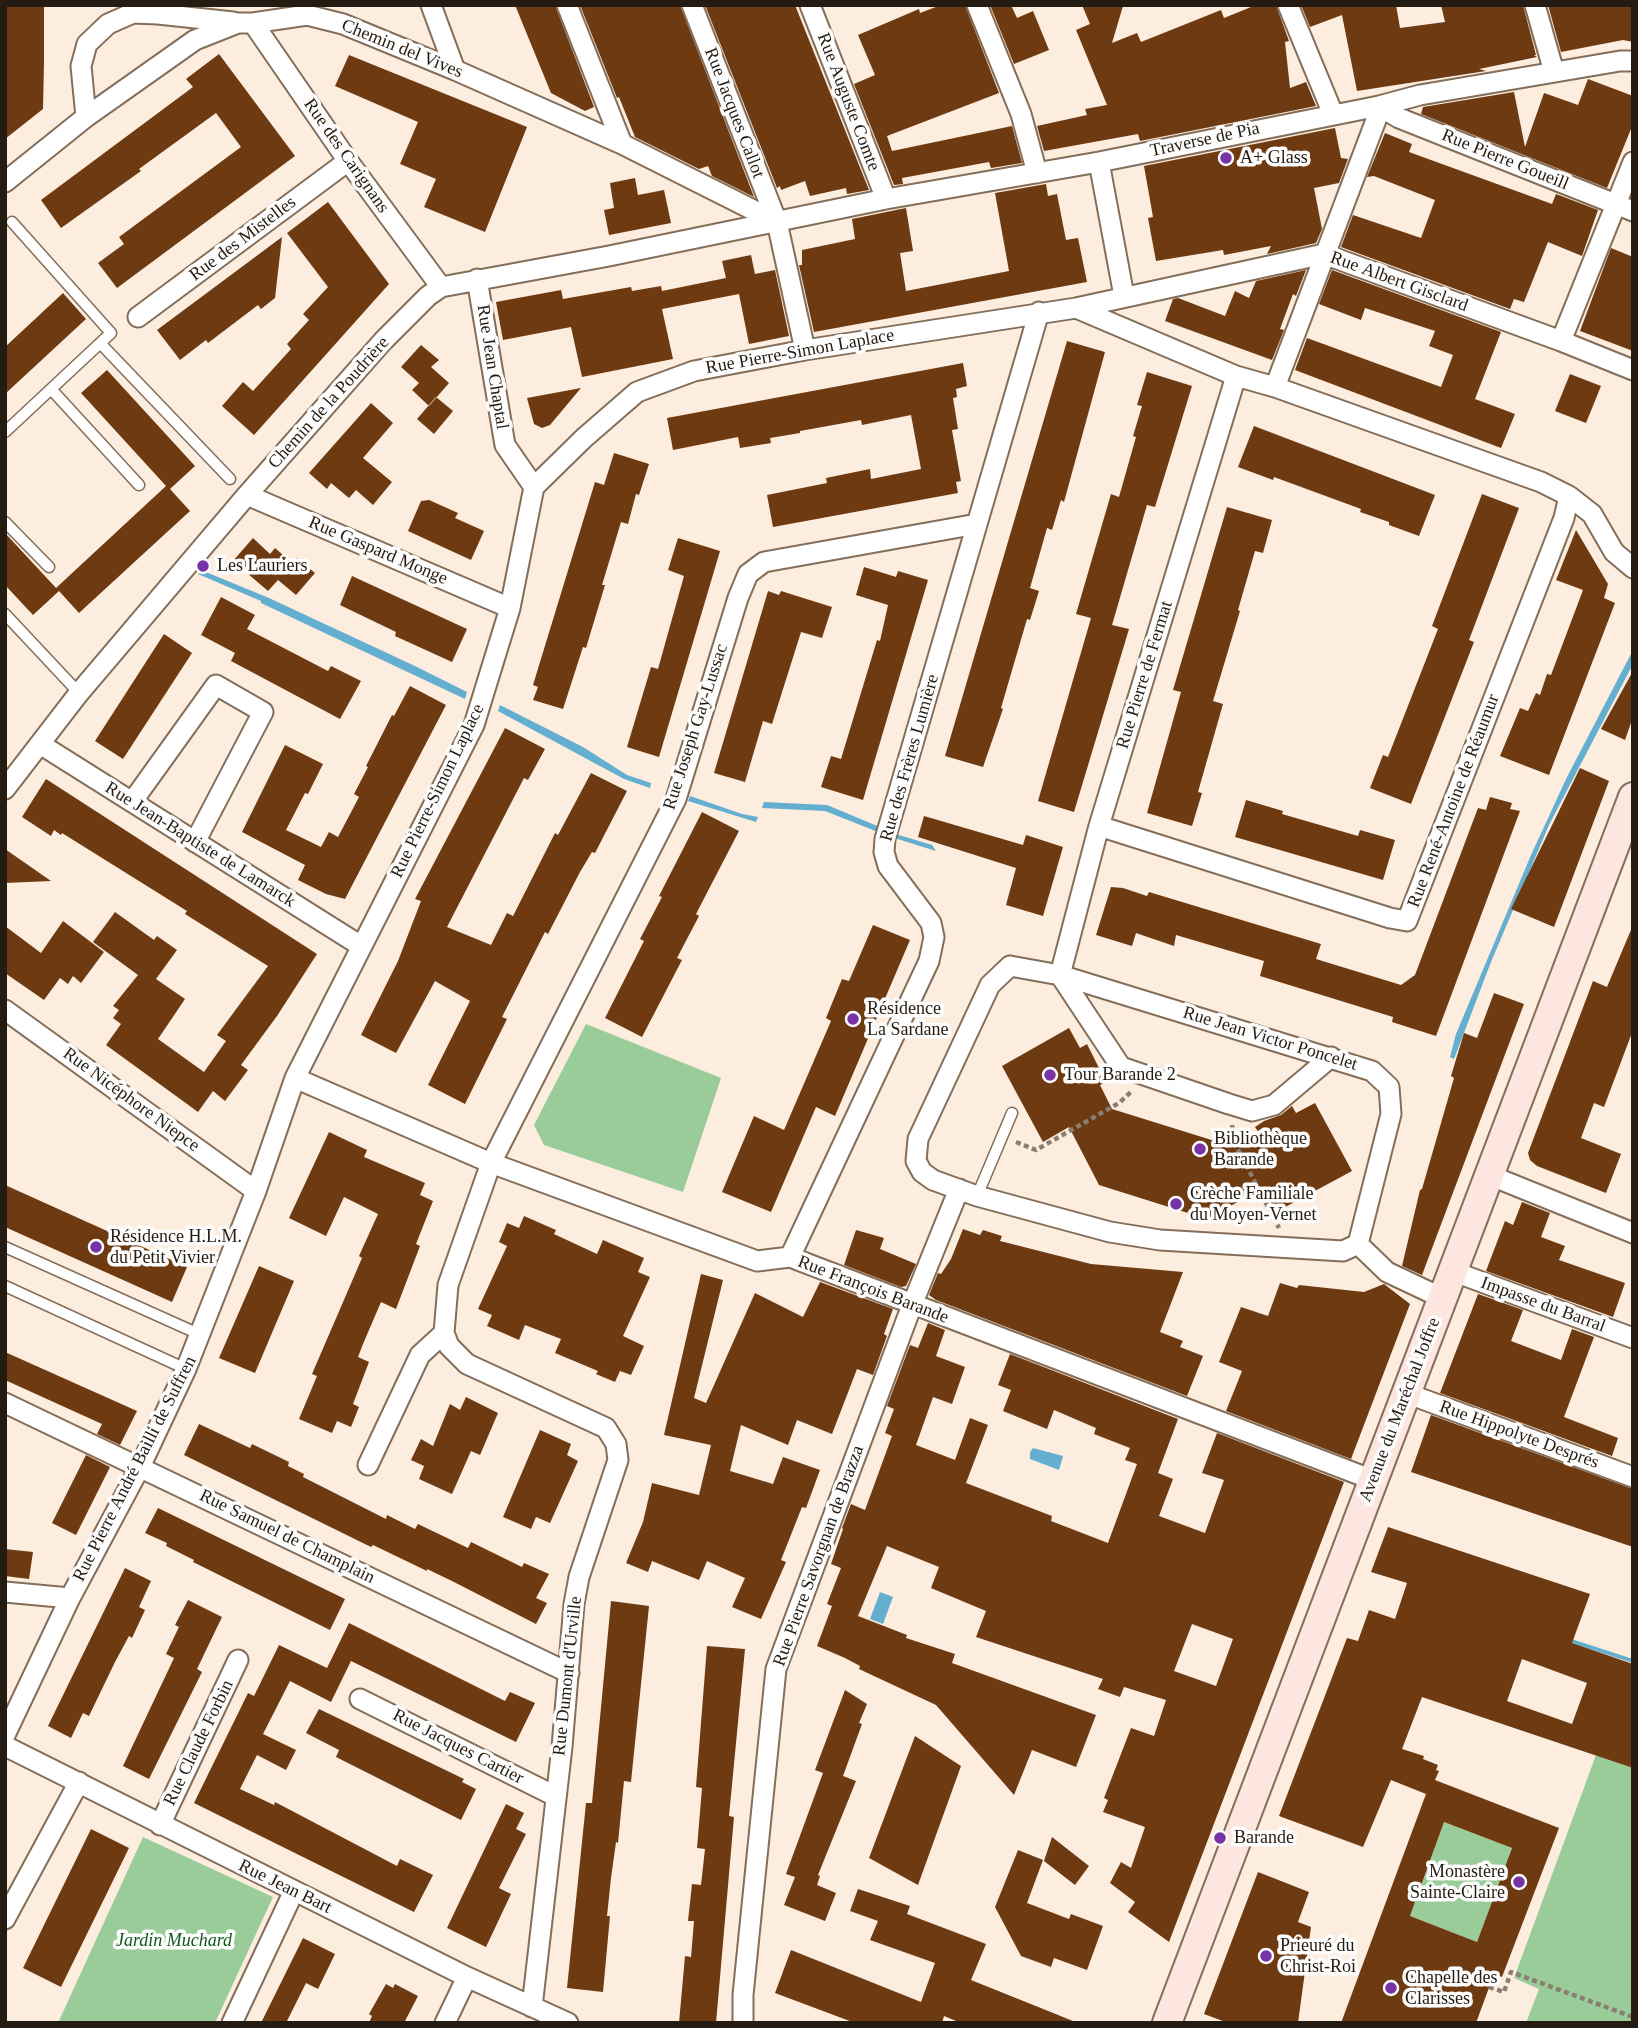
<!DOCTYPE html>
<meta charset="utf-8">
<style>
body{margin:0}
#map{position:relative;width:1638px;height:2028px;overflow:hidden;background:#fceddf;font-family:Georgia,serif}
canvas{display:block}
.frame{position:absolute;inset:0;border:7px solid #241b12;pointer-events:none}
</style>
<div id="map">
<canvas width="1638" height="2028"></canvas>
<div class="frame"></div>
</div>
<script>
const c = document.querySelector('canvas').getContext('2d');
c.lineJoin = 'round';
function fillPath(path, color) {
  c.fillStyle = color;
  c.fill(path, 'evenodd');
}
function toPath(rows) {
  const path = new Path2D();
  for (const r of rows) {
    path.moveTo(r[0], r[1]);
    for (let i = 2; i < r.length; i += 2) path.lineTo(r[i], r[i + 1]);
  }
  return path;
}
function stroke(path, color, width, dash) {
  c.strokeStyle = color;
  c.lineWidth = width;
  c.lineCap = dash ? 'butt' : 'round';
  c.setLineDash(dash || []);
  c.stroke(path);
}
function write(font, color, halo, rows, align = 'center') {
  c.font = font + ' Georgia,serif';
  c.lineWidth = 7;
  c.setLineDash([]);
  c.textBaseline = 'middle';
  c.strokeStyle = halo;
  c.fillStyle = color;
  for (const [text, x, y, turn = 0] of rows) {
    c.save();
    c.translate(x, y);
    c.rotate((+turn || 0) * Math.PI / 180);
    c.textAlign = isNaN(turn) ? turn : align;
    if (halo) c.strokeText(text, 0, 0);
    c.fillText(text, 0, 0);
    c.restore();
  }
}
fillPath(toPath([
 [586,1024,721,1078,683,1192,544,1145,534,1125],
 [1596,1755,1633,1768,1633,2023,1526,2023,1539,1989,1514,1978],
 [1444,1822,1512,1848,1477,1942,1410,1916],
 [143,1837,273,1897,215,2023,58,2023]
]), '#9acc99');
fillPath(toPath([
 [201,570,269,598,415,666,467,692,465,699,261,603,261,601,198,574],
 [1633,650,1633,664,1549,825,1491,962,1454,1059,1450,1057,1456,1034,1531,855,1567,777],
 [500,705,583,747,627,775,651,783,650,788,624,779,498,711],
 [690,796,742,814,758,817,756,822,688,801],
 [764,802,827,805,899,835,932,845,936,851,888,836,825,811,762,808],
 [1033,1448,1063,1456,1059,1470,1030,1459,1030,1452],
 [880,1592,893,1597,883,1624,870,1619],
 [1510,1619,1633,1659,1633,1663,1565,1641]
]), '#64aed0');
fillPath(toPath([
 [5,5,44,5,44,63,43,109,5,139],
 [515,5,555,5,594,107,585,111,551,93],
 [580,5,680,5,754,197,712,176,708,166,699,169,635,137,619,97,617,98],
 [705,5,795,5,869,190,847,194,846,188,810,196,805,181,781,190,780,186,777,188],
 [941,5,965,5,999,93,887,136,892,151,1012,126,1022,163,991,168,989,162,902,178,903,184,894,185,854,84,875,75,858,35,919,9,920,13],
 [990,5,1011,5,1017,18,1033,11,1049,50,1014,64],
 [1082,5,1123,6,1112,43,1137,33,1141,42,1221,10,1224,18,1256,5,1276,5,1289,41,1285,42,1290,88,1306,82,1316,106,1140,141,1138,134,1044,151,1037,126,1087,115,1085,109,1107,105,1076,30,1090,24],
 [1301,5,1396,5,1400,28,1445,22,1441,5,1523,5,1536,55,1534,55,1537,57,1479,69,1486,71,1357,91,1342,15,1310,27],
 [1548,5,1633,5,1633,42,1623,40,1561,52],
 [219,54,295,156,117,288,98,263,124,244,119,237,241,147,216,113,139,169,141,171,61,228,41,200,193,87,186,79],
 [349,55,527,127,485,232,424,207,436,179,400,164,418,122,335,86],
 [1588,79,1633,96,1633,124,1607,188,1421,114,1423,107,1514,92,1525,147,1544,93,1578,105],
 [1335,128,1341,158,1348,159,1339,183,1314,188,1322,229,1316,243,1267,254,1271,246,1224,255,1223,250,1156,261,1148,218,1153,217,1144,166],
 [1385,133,1412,144,1409,152,1552,204,1556,194,1598,210,1582,256,1548,242,1524,302,1514,299,1510,309,1341,247,1353,215,1421,238,1435,200,1374,176,1367,177],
 [635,178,638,195,664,190,671,223,609,235,604,210,614,208,610,183],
 [1046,184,1048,196,1057,194,1066,240,1078,238,1087,282,814,332,799,265,802,265,802,250,855,239,852,219,906,208,913,251,900,253,906,291,1009,271,995,193],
 [328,202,389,284,254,435,222,406,243,382,253,391,291,349,287,344,309,320,303,314,328,287,287,233],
 [282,237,275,298,261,309,258,305,208,343,206,340,180,360,157,330],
 [1611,248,1633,257,1633,351,1580,331],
 [751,255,755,274,775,270,789,336,749,344,739,294,662,309,673,359,582,377,571,327,503,340,496,302,561,290,563,299,631,287,632,291,661,286,662,291,726,278,722,261],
 [1306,270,1296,296,1293,294,1280,329,1284,330,1272,360,1165,321,1173,299,1178,298,1225,316,1235,291,1249,298,1256,281],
 [1332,270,1501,332,1475,399,1515,414,1501,448,1295,370,1307,338,1441,387,1453,355,1429,346,1435,331,1365,308,1361,320,1319,304],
 [63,293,86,319,5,394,5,347],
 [1067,341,1105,352,1064,502,1061,500,1052,530,1047,528,1030,588,1039,591,1030,620,1027,619,1001,708,1003,709,983,767,945,756],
 [421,345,439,360,431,367,449,383,429,406,412,390,419,383,401,367],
 [963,363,967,386,956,389,957,397,953,398,958,429,952,430,961,481,956,482,958,493,773,527,767,495,827,483,826,478,870,469,871,479,921,469,911,415,862,425,861,420,800,431,800,433,770,438,771,443,740,448,738,437,673,450,667,418],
 [107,370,195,466,170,489,190,511,79,613,59,591,33,615,5,585,5,533,56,588,166,486,81,393],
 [1147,372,1192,386,1155,507,1147,505,1112,625,1129,629,1074,812,1038,801,1091,618,1076,614,1111,494,1119,497,1136,437,1133,436,1142,406,1137,405],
 [1570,374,1601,386,1586,423,1555,411],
 [581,388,550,425,542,428,534,424,527,398],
 [436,397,453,411,434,434,417,419],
 [371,403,393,423,363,458,392,482,373,505,356,490,349,498,331,483,327,489,309,473],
 [1254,426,1435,495,1419,536,1389,525,1389,522,1360,512,1361,509,1274,477,1273,480,1238,467],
 [614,453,649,464,639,495,636,494,628,524,621,522,602,585,605,585,586,648,583,647,563,709,533,700,538,687,533,685,595,482,604,485],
 [1482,494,1519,508,1469,640,1474,642,1411,804,1370,788,1383,755,1388,757,1438,629,1432,626],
 [429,500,458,513,455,518,484,531,471,560,408,531,421,501],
 [1227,507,1272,520,1263,553,1255,551,1238,610,1240,611,1213,701,1223,704,1198,792,1202,793,1192,826,1147,813,1181,692,1173,690],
 [1576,530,1608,584,1604,598,1615,603,1549,775,1500,756,1520,708,1528,711,1536,693,1540,695,1547,674,1551,675,1583,590,1556,580],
 [253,538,270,554,275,548,292,563,297,558,315,573,296,595,278,580,268,591,233,561],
 [678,538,720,551,659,757,627,747,651,667,658,669,684,576,668,570],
 [864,567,896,577,898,571,928,580,863,800,821,787,831,756,841,759,877,640,880,641,888,605,856,595],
 [352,576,467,629,452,662,395,636,396,632,340,605],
 [768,591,779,595,781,591,832,607,822,638,801,632,772,724,763,721,745,782,714,773],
 [221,597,255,615,247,629,328,671,331,666,361,681,340,719,231,661,235,653,201,635],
 [164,634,192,653,123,759,95,741],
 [1633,671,1633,717,1625,740,1601,729],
 [410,686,446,705,345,899,326,894,298,880,305,865,242,832,285,745,323,764,308,794,305,793,286,830,321,847,329,832,338,837,359,797,354,794,368,767,366,766,392,715,394,716],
 [505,728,545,749,528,780,524,778,447,927,491,945,507,913,513,916,555,833,558,835,591,773,627,791,595,853,592,852,580,872,548,934,545,932,502,1017,507,1019,465,1104,428,1085,470,1001,435,981,396,1053,361,1035,398,961,421,901,415,899],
 [1580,768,1609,781,1554,927,1511,909],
 [46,779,317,954,277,1016,241,1065,248,1070,225,1101,213,1091,198,1112,106,1045,121,1024,113,1018,119,1010,113,1006,138,975,93,942,115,912,154,940,157,936,177,950,156,979,185,999,158,1039,204,1072,226,1041,217,1035,268,966,185,914,187,911,62,833,61,835,54,830,51,836,22,817],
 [1490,797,1512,803,1510,809,1520,811,1436,1036,1392,1022,1393,1017,1260,976,1264,961,1176,935,1174,946,1136,933,1132,946,1096,935,1111,887,1123,888,1147,896,1149,892,1321,944,1316,959,1401,985,1415,975,1478,808,1486,810],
 [1246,800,1283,811,1282,814,1358,836,1360,830,1395,840,1383,880,1235,837],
 [702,812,739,831,696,914,699,916,677,958,682,960,642,1037,605,1018,644,941,640,939,662,897,659,896],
 [924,816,1023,845,1026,835,1063,847,1043,916,1006,905,1016,868,918,837],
 [5,849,51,881,5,883],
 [63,921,104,952,81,983,73,976,68,984,60,978,44,1000,5,973,5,926,41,953],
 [873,925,910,940,835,1116,816,1107,771,1212,722,1192,754,1116,784,1130,831,1021,826,1018,842,979,849,981],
 [1633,925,1633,1030,1604,1107,1594,1103,1581,1138,1621,1154,1606,1193,1537,1166,1530,1160,1528,1153,1593,981,1607,987],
 [1494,993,1524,1004,1422,1275,1402,1266,1420,1190,1422,1189,1454,1078,1451,1076,1464,1033,1477,1038],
 [1069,1028,1080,1048,1087,1044,1106,1082,1100,1085,1112,1109,1234,1147,1259,1133,1255,1127,1264,1121,1281,1115,1292,1106,1296,1113,1315,1103,1352,1171,1276,1212,1263,1188,1207,1219,1099,1185,1069,1127,1043,1142,1002,1066],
 [329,1132,367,1150,364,1157,425,1183,420,1195,433,1201,416,1244,420,1246,396,1309,381,1302,363,1344,358,1357,369,1362,353,1404,359,1407,351,1427,337,1421,332,1433,299,1419,317,1376,312,1374,362,1258,359,1256,378,1214,344,1197,326,1236,289,1218],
 [5,1185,187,1267,172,1302,5,1227],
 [1522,1202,1550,1213,1541,1237,1565,1246,1559,1260,1625,1283,1613,1317,1486,1271,1505,1221,1513,1225],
 [524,1216,556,1230,554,1234,597,1254,603,1240,644,1258,638,1272,650,1277,623,1336,644,1346,631,1375,620,1371,615,1382,596,1374,598,1371,555,1353,561,1339,525,1325,519,1340,487,1326,492,1315,478,1309,507,1246,499,1242,507,1223,519,1228],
 [963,1229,980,1235,983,1230,1002,1236,1000,1241,1091,1264,1183,1272,1160,1332,1183,1341,1180,1347,1203,1356,1187,1396,936,1300,929,1295,938,1273,941,1274,951,1259],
 [856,1230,884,1238,880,1249,916,1264,906,1286,901,1287,844,1265],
 [259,1266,294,1281,255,1373,219,1358],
 [701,1274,723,1280,694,1398,706,1403,755,1293,803,1317,820,1282,893,1309,884,1334,887,1336,873,1375,857,1369,832,1434,797,1420,788,1445,741,1425,730,1471,773,1484,783,1457,820,1470,806,1508,802,1507,781,1560,786,1562,761,1619,732,1607,745,1578,707,1561,699,1580,652,1561,648,1572,626,1563,643,1522,652,1483,699,1495,711,1445,664,1435],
 [1280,1283,1297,1288,1299,1285,1364,1292,1384,1284,1410,1304,1351,1459,1226,1411,1242,1371,1219,1362,1241,1307,1268,1316],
 [1478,1294,1523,1310,1511,1341,1561,1360,1572,1329,1594,1337,1564,1417,1618,1438,1612,1456,1440,1393],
 [928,1323,945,1330,936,1356,965,1367,952,1404,933,1397,916,1445,955,1460,970,1418,988,1425,966,1483,1052,1516,1051,1521,1108,1543,1137,1464,1125,1460,1130,1448,1094,1434,1096,1428,1054,1410,1047,1429,1003,1411,1011,1390,998,1385,1010,1354,1178,1419,1158,1473,1173,1479,1159,1516,1205,1533,1224,1480,1202,1473,1217,1433,1344,1482,1169,1942,1128,1912,1135,1902,1110,1883,1121,1862,1131,1868,1145,1827,1103,1812,1108,1800,1104,1798,1131,1728,1154,1736,1166,1700,1124,1687,1120,1697,1098,1689,1103,1679,976,1637,986,1611,931,1588,939,1567,887,1546,858,1616,907,1635,906,1638,955,1654,952,1663,1096,1715,1076,1767,1032,1750,1014,1795,936,1705,859,1669,860,1666,845,1658,817,1646,832,1606,827,1604,841,1568,831,1564,843,1529,842,1528,851,1504,865,1510,892,1436,885,1433,894,1409,887,1406,910,1345,918,1348],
 [1192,1624,1233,1639,1216,1686,1174,1671],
 [5,1352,137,1411,120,1445,97,1434,102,1424,5,1380],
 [466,1397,498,1413,480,1455,471,1451,452,1494,419,1479,424,1466,411,1460,421,1439,433,1446,450,1404,460,1410],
 [1431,1415,1633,1489,1633,1547,1411,1472],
 [199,1424,250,1448,252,1444,289,1462,288,1466,304,1474,303,1477,386,1519,387,1515,415,1529,418,1524,468,1548,471,1542,522,1567,524,1563,549,1574,536,1598,547,1603,536,1624,452,1581,427,1569,427,1571,373,1545,371,1547,184,1455],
 [540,1430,571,1444,567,1455,578,1461,550,1523,536,1517,531,1529,503,1517],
 [86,1455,110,1467,76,1535,52,1523],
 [158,1508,345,1599,330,1630,193,1562,194,1560,166,1546,167,1543,145,1533],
 [1388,1527,1590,1594,1572,1643,1633,1664,1633,1768,1422,1697,1402,1749,1424,1756,1423,1759,1438,1765,1436,1770,1439,1771,1435,1780,1559,1828,1502,1977,1494,1974,1476,2023,1341,2023,1426,1794,1391,1780,1363,1847,1279,1816,1347,1638,1358,1641,1369,1610,1395,1619,1407,1583,1371,1572],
 [1522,1659,1587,1683,1572,1724,1507,1701],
 [1444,1822,1512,1848,1477,1942,1410,1916],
 [5,1549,33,1552,29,1579,5,1576],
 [125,1568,151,1581,139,1607,145,1610,132,1638,129,1636,115,1662,89,1716,83,1713,71,1738,48,1726],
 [188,1600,222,1617,197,1669,202,1672,149,1779,123,1766,174,1658,166,1654,179,1627,175,1625],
 [611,1601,649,1606,631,1782,624,1781,618,1843,616,1842,611,1878,607,1916,610,1916,603,1992,567,1988,586,1803,592,1803],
 [349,1623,505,1701,510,1692,535,1703,516,1742,351,1661,331,1702,290,1681,263,1734,296,1750,286,1770,257,1755,240,1789,274,1805,275,1802,397,1866,400,1859,433,1875,414,1912,194,1803,248,1693,254,1696,279,1645,327,1668],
 [707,1646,745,1649,729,1816,734,1817,716,2023,679,2023,685,1956,691,1957,694,1921,688,1921,692,1884,701,1885,705,1849,697,1848,702,1788,696,1787],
 [845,1690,867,1704,859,1723,862,1724,843,1776,856,1781,818,1875,820,1876,817,1885,836,1893,825,1921,784,1905,795,1877,786,1874,823,1773,815,1770],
 [319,1709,464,1779,462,1782,476,1789,461,1820,336,1757,339,1750,306,1733],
 [915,1736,961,1766,918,1885,869,1858],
 [506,1804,524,1813,516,1829,526,1834,499,1888,511,1894,486,1947,447,1928],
 [91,1829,129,1848,61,1987,23,1968],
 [1052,1837,1089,1866,1075,1885,1044,1861],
 [1018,1850,1043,1860,1027,1903,1069,1919,1071,1914,1103,1926,1087,1970,1054,1958,1051,1967,1021,1956,995,1907],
 [1258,1872,1309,1892,1298,1922,1311,1927,1298,2023,1228,2023,1204,2014],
 [858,1889,910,1906,907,1914,986,1944,971,1980,1078,2023,961,2023,944,2016,942,2023,855,2023,775,1993,791,1950,921,2002,935,1963,870,1940,878,1921,850,1911],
 [303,1938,335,1954,318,1989,306,1983,286,2023,261,2023],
 [386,1984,393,1988,395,1984,418,1996,404,2023,369,2023,372,2016,369,2014]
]), '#6e3a12');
const service = toPath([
 [100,343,230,479],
 [51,389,139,485],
 [5,432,111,333,12,222],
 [5,522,49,567],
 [5,614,79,693],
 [977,1196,1012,1113],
 [5,1247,201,1335],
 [5,1286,186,1369]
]);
const minor = toPath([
 [431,5,455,70],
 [567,5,622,144],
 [692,5,777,222,805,350],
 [810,5,886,199],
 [977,5,1021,114,1037,173],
 [1288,5,1333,114],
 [1535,5,1554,72],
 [253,23,348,161,441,287],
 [86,117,81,66,87,44,108,24,133,13,158,14,233,22],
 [1099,162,1124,296],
 [5,182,86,117,195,40,238,23,253,23,307,15,343,24,455,70,622,144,777,222],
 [477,279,505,445,534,487],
 [1076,308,1236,376,1275,387,1541,482,1569,496,1564,518,1407,921,1390,918,1099,826],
 [138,317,348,161],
 [1561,341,1633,162],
 [1236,376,1099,826,1060,975,1121,1067,1229,1104,1252,1111,1274,1105,1331,1057],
 [1275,387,1376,120,1379,106,1399,118,1633,211],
 [247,495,510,608],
 [1569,496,1592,514,1614,552,1633,568],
 [40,744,361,946],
 [5,789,79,693,247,495,383,341,428,296,441,287,609,256,886,199,1099,162,1379,106,1420,95,1620,61,1633,61],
 [132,802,216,685,263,712,195,842],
 [1010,966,1060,975,1372,1071,1389,1087,1391,1114,1358,1244,1343,1251,1160,1240,1110,1232,977,1196,933,1180,922,1172,916,1161,918,1139,990,985,1010,966],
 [5,1010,256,1191],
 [295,1078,491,1163,757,1261,790,1257,1373,1480],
 [1489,1175,1633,1233],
 [1358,1244,1387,1272,1442,1298],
 [790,1257,929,961,934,937,931,923,888,866,884,852,885,839,1039,312],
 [1452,1271,1633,1338],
 [1406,1393,1633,1477],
 [5,1403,569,1673],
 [368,1465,420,1355,444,1333],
 [5,1592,70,1598],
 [360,1699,555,1796],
 [5,1735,70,1598,140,1467,186,1369,256,1191,295,1078,474,725,510,608,534,487,584,438,637,392,694,371,805,350,1076,308,1324,254,1561,341,1633,370],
 [5,1746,467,1977,568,2023],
 [160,1825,238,1660],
 [5,1919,79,1782],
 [532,2007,562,1747,574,1604,579,1577,618,1460,616,1444,606,1428,467,1364,449,1346,444,1333,448,1285,491,1163,676,799,738,598,748,574,764,562,977,524],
 [232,2023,294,1891],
 [445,2023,467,1977],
 [743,2023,743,1995,776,1669,912,1305,959,1189]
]);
const secondary = toPath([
 [1167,2023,1633,797]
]);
stroke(service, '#846e59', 13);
stroke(minor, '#846e59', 23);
stroke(secondary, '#846e59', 32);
stroke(toPath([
 [1232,1125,1234,1142,1279,1228],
 [1016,1142,1036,1150,1119,1103,1132,1091],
 [1489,1987,1504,1992,1511,1972,1633,2017]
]), '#8a7e73', 4.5, [5, 3.5]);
stroke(service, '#fff', 10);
stroke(minor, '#fff', 19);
stroke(secondary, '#fce6df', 28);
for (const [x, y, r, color] of [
 [1226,158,7,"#7732a6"],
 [203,566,7,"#7732a6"],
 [853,1019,7,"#7732a6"],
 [1050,1075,7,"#7732a6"],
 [1200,1149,7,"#7732a6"],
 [1176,1204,7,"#7732a6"],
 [96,1247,7,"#7732a6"],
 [1220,1838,7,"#7732a6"],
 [1519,1882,7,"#7732a6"],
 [1266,1956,7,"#7732a6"],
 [1391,1988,7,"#7732a6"]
]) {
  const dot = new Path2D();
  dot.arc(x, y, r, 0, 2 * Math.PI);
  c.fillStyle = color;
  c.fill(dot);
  stroke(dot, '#fdfdfd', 2.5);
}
write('18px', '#241b12', '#fdfdfd', [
 ["Chemin del Vives",402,49,22],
 ["Rue Auguste Comte",848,102,69],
 ["Rue Jacques Callot",734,113,69],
 ["Traverse de Pia",1205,140,-12],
 ["Rue des Carignans",346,156,55],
 ["Rue Pierre Goueill",1505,160,22],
 ["Rue des Mistelles",243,239,-37],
 ["Rue Albert Gisclard",1399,282,20],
 ["Rue Pierre-Simon Laplace",800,352,-10],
 ["Rue Jean Chaptal",492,367,81],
 ["Chemin de la Poudrière",329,403,-48],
 ["Rue Gaspard Monge",378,551,23],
 ["Rue Pierre de Fermat",1145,675,-73],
 ["Rue Joseph Gay-Lussac",696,727,-72],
 ["Rue des Frères Lumière",910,758,-74],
 ["Rue Pierre-Simon Laplace",438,791,-64],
 ["Rue René-Antoine de Réaumur",1454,801,-69],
 ["Rue Jean-Baptiste de Lamarck",200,845,32],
 ["Rue Jean Victor Poncelet",1270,1039,17],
 ["Rue Nicéphore Niepce",131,1100,36],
 ["Rue François Barande",873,1290,21],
 ["Impasse du Barral",1543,1305,20],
 ["Avenue du Maréchal Joffre",1400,1410,-69],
 ["Rue Hippolyte Després",1519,1435,20],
 ["Rue Pierre André Bailli de Suffren",135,1469,-63],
 ["Rue Samuel de Champlain",287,1537,26],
 ["Rue Pierre Savorgnan de Brazza",819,1556,-70],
 ["Rue Dumont d'Urville",568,1676,-84],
 ["Rue Claude Forbin",199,1743,-64],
 ["Rue Jacques Cartier",458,1747,27],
 ["Rue Jean Bart",285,1887,26]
]);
write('18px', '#241b12', '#fdfdfd', [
 ["A+ Glass",1240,158],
 ["Les Lauriers",217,566],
 ["Résidence",867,1009],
 ["La Sardane",867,1030],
 ["Tour Barande 2",1064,1075],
 ["Bibliothèque",1214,1139],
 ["Barande",1214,1160],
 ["Crèche Familiale",1190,1194],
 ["du Moyen-Vernet",1190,1215],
 ["Résidence H.L.M.",110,1237],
 ["du Petit Vivier",110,1258],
 ["Barande",1234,1838],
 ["Monastère",1505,1872,"right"],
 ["Sainte-Claire",1505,1893,"right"],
 ["Prieuré du",1280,1946],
 ["Christ-Roi",1280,1967],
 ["Chapelle des",1405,1978],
 ["Clarisses",1405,1999]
], 'left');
write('italic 18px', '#115919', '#fdfdfd', [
 ["Jardin Muchard",174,1941]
]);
</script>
